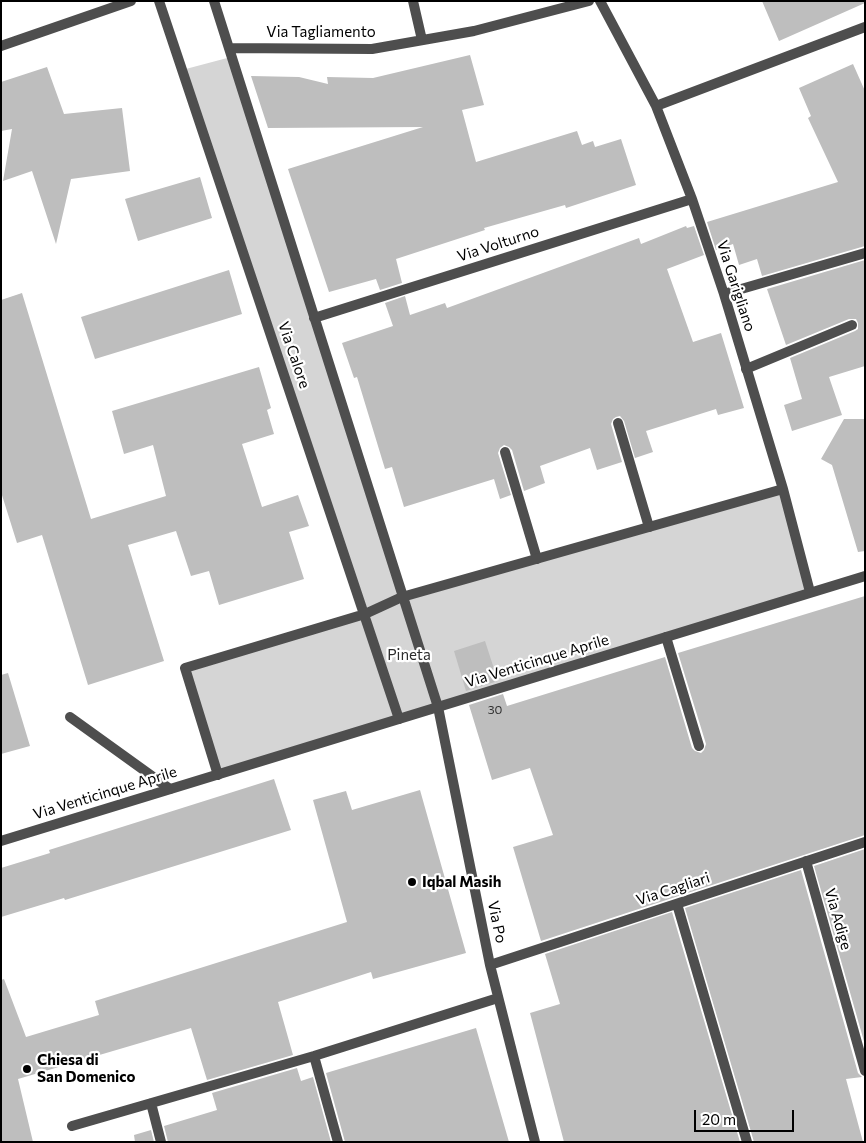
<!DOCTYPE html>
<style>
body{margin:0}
#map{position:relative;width:866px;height:1143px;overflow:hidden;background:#fff;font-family:Commissioner,sans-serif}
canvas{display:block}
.frame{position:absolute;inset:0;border:2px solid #000;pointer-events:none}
.scale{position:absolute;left:694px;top:1110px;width:100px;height:22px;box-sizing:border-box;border:2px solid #000;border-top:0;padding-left:6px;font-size:15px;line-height:18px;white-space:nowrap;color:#000;-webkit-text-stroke:4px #fff;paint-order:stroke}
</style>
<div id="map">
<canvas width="866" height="1143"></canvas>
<div class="frame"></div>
<div class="scale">20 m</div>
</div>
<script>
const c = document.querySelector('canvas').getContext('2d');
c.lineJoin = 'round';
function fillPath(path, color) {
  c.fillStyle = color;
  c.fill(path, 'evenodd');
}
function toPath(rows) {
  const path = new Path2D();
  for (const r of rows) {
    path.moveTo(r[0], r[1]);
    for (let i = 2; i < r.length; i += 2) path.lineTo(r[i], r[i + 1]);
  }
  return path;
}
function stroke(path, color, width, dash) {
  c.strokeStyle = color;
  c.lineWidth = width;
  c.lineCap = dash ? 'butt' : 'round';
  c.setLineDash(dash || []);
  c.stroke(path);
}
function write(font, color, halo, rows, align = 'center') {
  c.font = font + ' Commissioner,sans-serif';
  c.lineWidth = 4.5;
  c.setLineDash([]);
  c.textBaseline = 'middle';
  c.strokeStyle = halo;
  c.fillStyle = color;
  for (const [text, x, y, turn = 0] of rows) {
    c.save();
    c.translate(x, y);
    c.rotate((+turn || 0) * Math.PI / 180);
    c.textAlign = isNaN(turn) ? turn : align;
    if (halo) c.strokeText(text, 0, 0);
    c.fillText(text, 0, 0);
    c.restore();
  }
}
fillPath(toPath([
 [231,57,402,597,783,489,810,592,218,775,185,668,365,614,182,70]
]), '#d5d5d5');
fillPath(toPath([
 [762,1,865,1,865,3,779,41],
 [470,55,484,105,462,110,476,162,577,131,582,145,593,141,595,147,621,139,636,185,566,208,565,205,484,228,485,230,396,259,402,283,380,290,376,279,329,292,288,169,423,127,268,128,251,76,299,77,328,84,327,77,373,78],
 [853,64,865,91,865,246,762,276,757,259,739,265,733,244,716,250,707,222,838,182,808,118,811,116,799,88],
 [47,67,64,114,122,108,130,171,71,179,56,244,32,171,3,181,12,129,1,131,1,82],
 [200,177,212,218,138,241,125,199],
 [686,226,687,228,694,226,704,255,667,269,693,342,721,333,744,408,718,415,716,409,646,431,653,452,635,458,624,421,620,416,616,417,613,419,611,424,622,462,597,470,590,448,540,466,545,483,524,491,512,450,509,447,504,445,500,448,498,453,511,495,500,499,494,479,404,507,392,467,385,469,357,377,354,378,342,343,393,326,385,303,405,296,410,315,445,303,447,308,639,238,641,244],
 [865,260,865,366,829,377,842,415,792,431,784,405,802,399,790,358,855,331,858,329,858,323,856,319,849,319,786,345,767,289],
 [229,270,242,314,95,359,81,317],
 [22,293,91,519,166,496,153,445,124,454,112,411,259,367,271,408,267,410,274,434,242,444,262,507,298,495,309,526,289,532,304,579,219,605,209,571,191,576,176,531,128,545,164,661,88,685,42,535,17,543,1,492,1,300],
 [844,419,865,419,865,551,858,552,832,465,821,459],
 [865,596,865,835,541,941,513,847,553,835,530,768,492,780,469,705,503,694,507,706,665,657,692,748,695,751,701,753,704,750,706,744,678,653],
 [485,641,498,681,466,691,454,651],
 [8,673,30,746,1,754,1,675],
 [274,779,291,830,65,900,64,898,1,917,1,868,50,853,49,850],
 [420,790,466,953,373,979,371,972,278,1002,293,1055,207,1080,191,1028,18,1079,33,1142,1,1142,1,980,4,979,26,1037,99,1015,95,1001,347,922,313,800,346,791,352,810],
 [865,849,865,1045,814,866],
 [801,870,858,1073,862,1077,846,1079,863,1142,754,1142,685,908],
 [672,912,740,1142,564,1142,530,1013,560,1004,545,954],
 [476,1028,509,1142,345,1142,326,1073],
 [297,1068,301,1081,313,1077,331,1142,168,1142,164,1126,217,1110,212,1093],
 [151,1130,154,1142,135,1142,134,1135]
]), '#bebebe');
stroke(toPath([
 [746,369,852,325],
 [618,423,649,527],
 [505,452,537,559],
 [70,717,170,789]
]), '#4e4e4e', 10);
stroke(toPath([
 [159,1,399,719],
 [214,1,438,707,490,965,535,1142],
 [413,1,422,40],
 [600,1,656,106,692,199,724,294,783,489,810,592],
 [1,46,131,1],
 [229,48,372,49,474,31,589,1],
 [656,106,865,27],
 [724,294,865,253],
 [314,318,692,199],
 [666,637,699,746],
 [218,775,185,668,365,614,402,597,783,489],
 [806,861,865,1071],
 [677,904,747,1142],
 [490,965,865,842],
 [314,1056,338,1142],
 [151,1103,161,1142],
 [72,1126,314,1056,498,998]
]), '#4e4e4e', 10);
stroke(toPath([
 [1,841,865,576]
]), '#4e4e4e', 10);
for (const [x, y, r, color] of [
 [412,882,5,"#000"],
 [27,1069,5,"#000"]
]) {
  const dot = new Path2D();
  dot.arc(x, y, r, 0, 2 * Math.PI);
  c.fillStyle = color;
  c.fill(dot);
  stroke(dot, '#fff', 2);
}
write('12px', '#303030', null, [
 ["30",495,710]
]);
write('15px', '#000', '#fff', [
 ["Via Tagliamento",321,32],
 ["Via Volturno",498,244,-18],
 ["Via Garigliano",736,286,72],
 ["Via Calore",294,355,71],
 ["Via Venticinque Aprile",537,661,-17],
 ["Via Venticinque Aprile",105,793,-17],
 ["Via Cagliari",673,889,-18],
 ["Via Adige",838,919,74],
 ["Via Po",497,922,78]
]);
write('15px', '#2c2c2c', '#fff', [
 ["Pineta",409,655]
]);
write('bold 15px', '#000', '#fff', [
 ["Iqbal Masih",422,882],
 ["Chiesa di",37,1060],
 ["San Domenico",37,1077]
], 'left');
</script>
